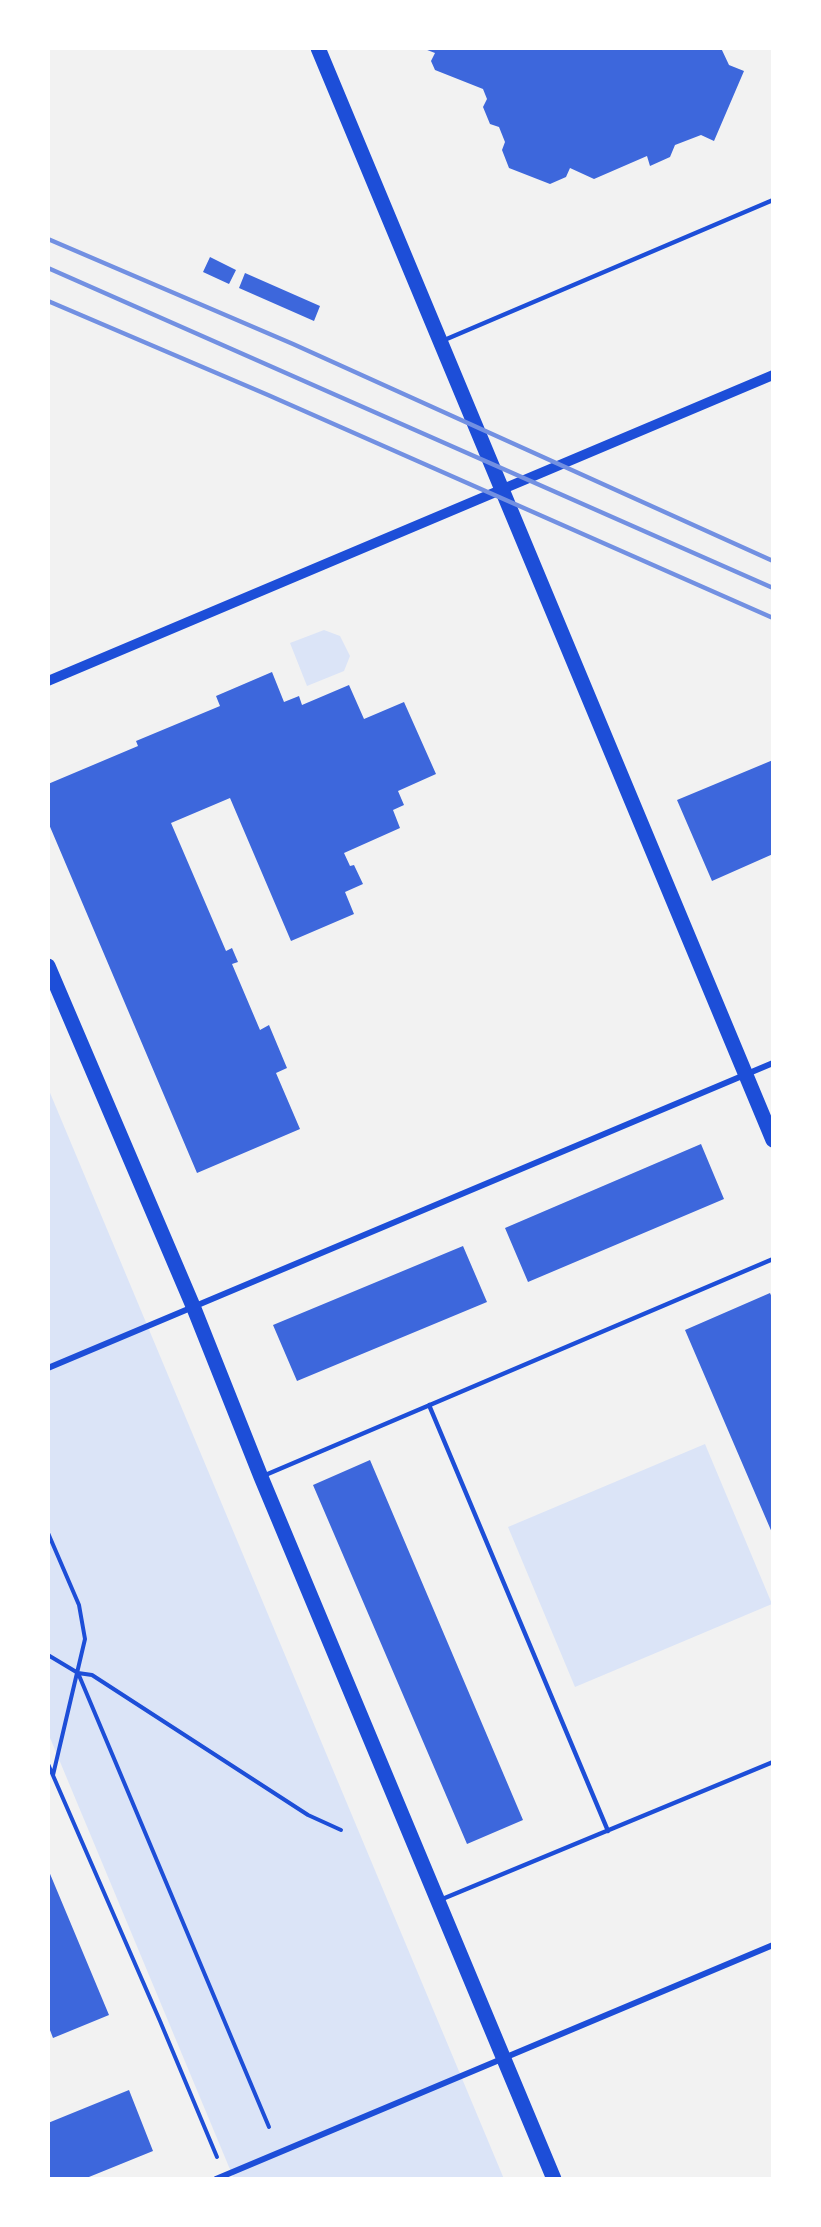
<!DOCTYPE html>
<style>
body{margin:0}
#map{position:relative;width:821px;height:2227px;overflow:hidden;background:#f2f2f2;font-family:"Noto Sans",sans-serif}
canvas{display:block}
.frame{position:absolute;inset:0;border:50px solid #fff;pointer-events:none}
</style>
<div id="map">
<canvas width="821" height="2227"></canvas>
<div class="frame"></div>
</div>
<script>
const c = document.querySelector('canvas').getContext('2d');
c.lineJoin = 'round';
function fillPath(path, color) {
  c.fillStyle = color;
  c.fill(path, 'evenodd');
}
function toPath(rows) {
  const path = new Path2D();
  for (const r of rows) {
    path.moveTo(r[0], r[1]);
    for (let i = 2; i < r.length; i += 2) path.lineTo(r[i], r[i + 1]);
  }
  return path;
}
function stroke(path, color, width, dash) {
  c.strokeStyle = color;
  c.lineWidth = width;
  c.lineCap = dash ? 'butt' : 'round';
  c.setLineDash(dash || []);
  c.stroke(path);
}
fillPath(toPath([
 [324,630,340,636,350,656,344,671,307,686,290,643],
 [48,1088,504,2179,234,2179,48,1733],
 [705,1444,772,1604,575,1687,508,1527]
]), '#dbe4f7');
fillPath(toPath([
 [422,48,721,48,729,65,744,71,714,141,701,135,675,145,670,157,650,166,647,156,594,179,570,168,566,177,550,184,509,168,502,150,505,142,499,127,490,124,483,107,487,99,483,89,435,70,431,61,435,53],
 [210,257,236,270,229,284,203,272],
 [245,273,320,306,314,321,239,288],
 [272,672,284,702,299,696,302,705,349,685,364,719,404,702,436,774,398,791,404,805,393,810,400,828,344,853,350,866,354,865,363,884,345,892,354,914,291,941,230,798,171,823,226,951,232,948,238,962,232,964,260,1030,269,1025,287,1068,276,1073,300,1129,197,1173,48,822,48,784,138,746,136,741,220,706,216,696],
 [773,760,773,854,712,881,677,800],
 [701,1144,724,1199,528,1282,505,1228],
 [463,1246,487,1302,297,1381,273,1325],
 [770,1293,773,1300,773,1535,685,1330],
 [370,1460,523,1820,467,1844,313,1485],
 [48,1869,109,2015,53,2038,48,2025],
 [129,2090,153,2151,84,2179,48,2179,48,2123]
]), '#3d67dc');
stroke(toPath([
 [48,1533,79,1605,85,1639,53,1775],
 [48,1655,78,1673,92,1675,308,1815,341,1830],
 [78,1673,269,2127],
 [48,1764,160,2021,217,2157]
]), '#1d4ed8', 4);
stroke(toPath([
 [442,341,773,200],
 [429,1405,608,1831],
 [263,1476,773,1259],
 [440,1900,773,1762]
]), '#1d4ed8', 4.5);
stroke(toPath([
 [48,1368,773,1063],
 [216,2179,773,1945]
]), '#1d4ed8', 6);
stroke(toPath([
 [48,681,773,375]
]), '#1d4ed8', 10);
stroke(toPath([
 [318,48,773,1140],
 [48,966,193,1306,261,1477,554,2179]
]), '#1d4ed8', 15);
stroke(toPath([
 [48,239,293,344,773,561],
 [48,268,773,588],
 [48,301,268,395,773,618]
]), '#7290e2', 4.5);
</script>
